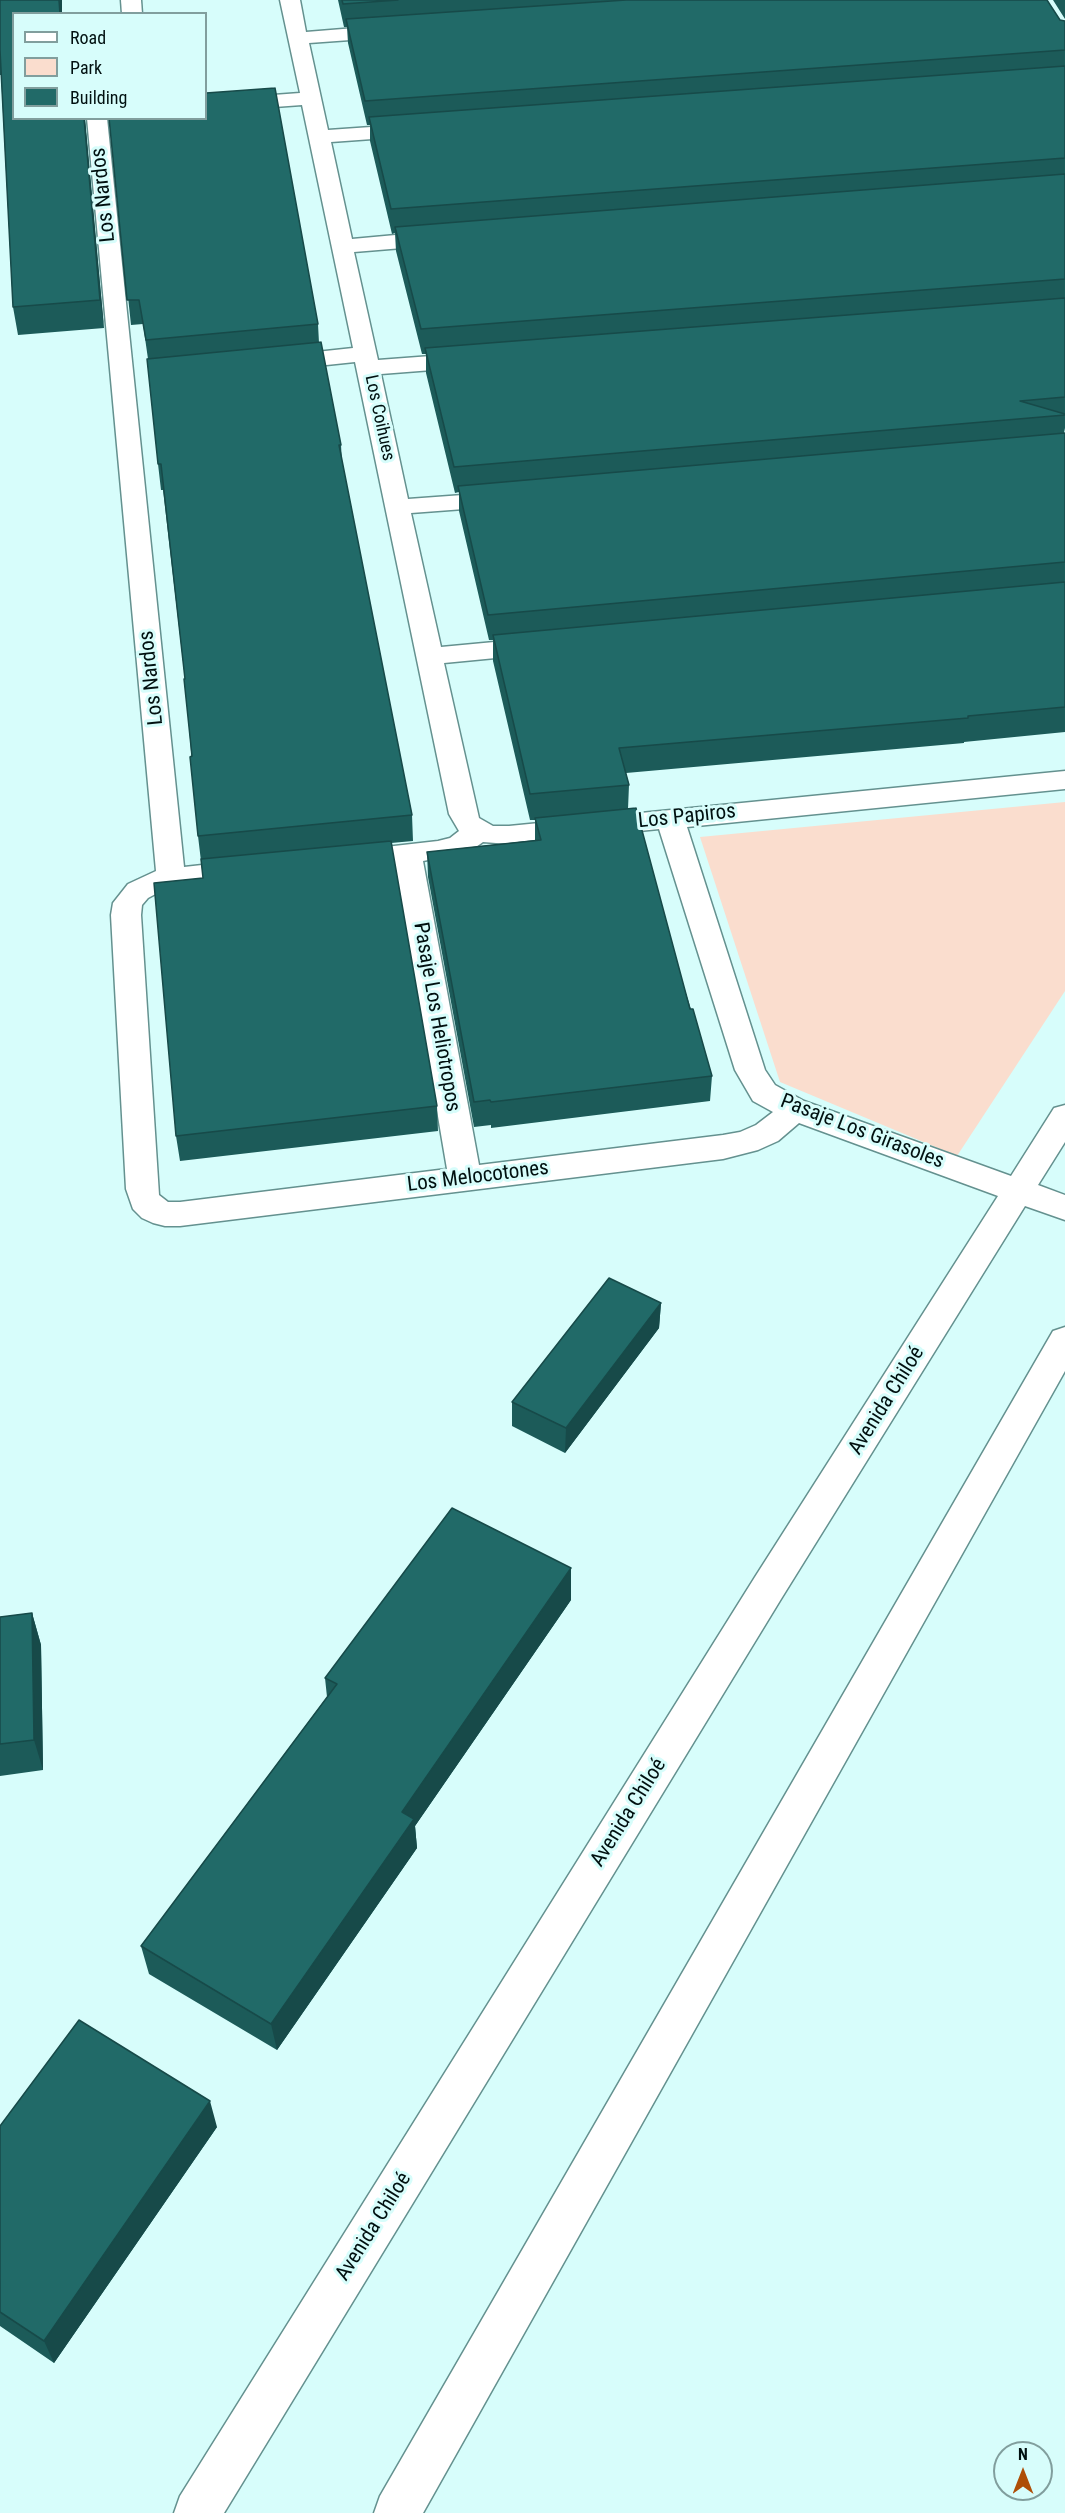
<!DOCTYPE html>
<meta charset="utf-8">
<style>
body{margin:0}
#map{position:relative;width:1065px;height:2513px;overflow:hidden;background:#d7fdfb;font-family:"Roboto Condensed",sans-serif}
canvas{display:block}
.legend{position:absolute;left:12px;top:12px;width:195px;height:108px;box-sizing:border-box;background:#d7fdfb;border:2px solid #819e9d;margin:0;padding:8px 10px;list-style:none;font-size:18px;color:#011010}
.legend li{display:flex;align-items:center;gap:12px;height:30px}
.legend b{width:30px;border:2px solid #819e9d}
.north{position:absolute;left:993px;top:2441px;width:60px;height:60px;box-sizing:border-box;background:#d7fdfb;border:2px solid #819e9d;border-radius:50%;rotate:0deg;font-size:16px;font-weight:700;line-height:24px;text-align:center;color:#011010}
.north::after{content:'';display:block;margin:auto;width:21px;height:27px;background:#ae4e07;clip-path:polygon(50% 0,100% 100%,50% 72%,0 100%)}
</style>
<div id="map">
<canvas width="1065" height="2513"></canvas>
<ul class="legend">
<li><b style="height:8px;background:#fff"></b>Road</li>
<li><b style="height:16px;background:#faddce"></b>Park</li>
<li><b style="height:16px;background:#216a68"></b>Building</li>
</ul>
<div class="north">N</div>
</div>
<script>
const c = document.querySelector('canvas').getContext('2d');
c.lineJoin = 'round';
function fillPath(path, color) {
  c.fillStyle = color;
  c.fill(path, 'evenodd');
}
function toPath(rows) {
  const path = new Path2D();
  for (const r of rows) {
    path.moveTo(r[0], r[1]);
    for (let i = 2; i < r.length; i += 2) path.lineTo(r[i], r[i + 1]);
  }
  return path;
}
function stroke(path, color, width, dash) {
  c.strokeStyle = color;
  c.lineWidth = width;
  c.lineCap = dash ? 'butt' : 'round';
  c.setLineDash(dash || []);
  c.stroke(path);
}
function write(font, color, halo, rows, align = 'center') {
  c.font = font + ' "Roboto Condensed",sans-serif';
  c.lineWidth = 6;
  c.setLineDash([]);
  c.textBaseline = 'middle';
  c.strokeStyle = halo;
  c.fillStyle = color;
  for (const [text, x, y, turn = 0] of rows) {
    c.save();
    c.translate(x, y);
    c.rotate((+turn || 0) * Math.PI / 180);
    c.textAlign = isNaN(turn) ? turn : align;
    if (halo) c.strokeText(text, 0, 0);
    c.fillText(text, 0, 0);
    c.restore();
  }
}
fillPath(toPath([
 [1065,802,1065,991,957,1156,780,1082,700,837]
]), '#faddce');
const service = toPath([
 [121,0,141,0,142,14,122,14,121,0]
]);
const minor = toPath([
 [280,0,300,0,306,32,392,25,399,27,402,31,399,35,392,37,309,43,328,130,414,124,421,126,424,130,421,134,414,136,331,142,352,239,439,231,447,233,450,238,447,243,439,245,354,252,378,360,471,353,479,355,483,360,479,365,471,367,381,374,408,499,504,492,513,494,516,499,513,504,504,506,411,513,441,647,537,638,546,640,550,646,546,652,537,654,444,663,479,818,493,826,509,826,1065,771,1065,789,687,827,765,1070,775,1085,804,1101,1011,1176,1054,1108,1065,1105,1065,1142,1038,1185,1065,1195,1065,1220,1025,1206,781,1599,224,2513,174,2513,180,2496,755,1577,998,1196,799,1123,778,1141,758,1150,723,1159,180,1226,165,1226,153,1223,142,1218,133,1209,126,1189,111,915,113,903,128,884,156,871,87,118,107,118,184,867,247,860,257,863,261,870,257,877,247,880,165,889,148,898,142,905,141,915,159,1195,168,1202,180,1202,447,1169,395,864,350,869,340,867,336,860,340,853,350,851,438,841,450,838,459,831,449,814,355,362,279,370,271,368,267,363,271,358,279,356,353,348,302,105,206,112,206,100,300,93,280,0],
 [659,829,735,1070,753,1101,773,1112,756,1125,740,1132,723,1135,479,1165,423,861,469,852,483,842,509,844,659,829],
 [1065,1327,1065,1371,423,2513,374,2513,380,2496,1053,1331,1065,1327]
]);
stroke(service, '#64918f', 3);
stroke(minor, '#64918f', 3);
fillPath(service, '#fff');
fillPath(minor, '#fff');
fillPath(toPath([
 [0,0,14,118,85,118,104,328,18,335,13,307,1,75,0,75],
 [338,0,1047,0,1060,20,1065,21,1065,428,1064,433,1065,433,1065,732,964,742,964,743,626,773,629,785,628,809,712,1076,710,1101,491,1128,491,1125,474,1127,428,877,427,852,535,840,535,820,530,820,493,661,493,640,489,640,459,511,459,492,455,493,426,373,426,354,422,354,396,251,395,233,392,234,370,141,370,125,367,125,348,43,347,27,344,27],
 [1053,0,1065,0,1065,19],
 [109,118,318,324,319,343,341,445,342,462,412,815,413,841,391,843,437,1106,438,1131,180,1161,176,1136,203,878,198,836,185,679,163,490,161,490,158,464,148,359,143,324,131,325],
 [661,1303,659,1328,565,1453,512,1426,512,1402],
 [571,1600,415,1826,417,1848,277,2050,149,1974,141,1946,327,1697,325,1678],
 [32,1613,41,1645,43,1770,0,1776,0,1617],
 [0,2126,217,2127,54,2363,0,2326]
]), '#1c5b59');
fillPath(toPath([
 [59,0,62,0,62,14,60,14],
 [84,118,85,118,85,121,104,328,100,300],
 [661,1303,659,1328,565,1453,566,1428],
 [571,1568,571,1600,415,1826,417,1848,277,2050,271,2024,402,1812],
 [32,1613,41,1645,43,1770,34,1740],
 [210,2101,217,2127,54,2363,44,2341]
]), '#174a49');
const building = toPath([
 [0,0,59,0,60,14,14,14,14,118,84,118,100,300,13,307,0,50,0,0],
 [342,0,398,0,343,4,342,0],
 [626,0,1047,0,1060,20,1065,21,1065,50,365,101,346,19,626,0],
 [1065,66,1065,158,391,209,369,117,1065,66],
 [275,88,318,324,146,340,139,300,127,300,109,118,206,118,206,93,275,88],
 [1065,174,1065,279,421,329,395,227,1065,174],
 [1065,298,1065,397,1020,401,1065,414,1065,415,454,467,425,348,1065,298],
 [321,342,341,445,339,445,412,815,198,836,190,757,192,756,184,679,185,679,161,464,158,464,147,359,321,342],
 [1065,433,1065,562,488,615,458,486,1065,433],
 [1065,582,1065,707,968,716,968,718,619,748,629,785,530,794,493,635,1065,582],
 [636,808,690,1009,693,1009,712,1076,491,1102,490,1100,474,1102,427,852,541,840,535,818,636,808],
 [391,841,437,1106,176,1136,154,883,203,878,201,859,391,841],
 [609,1278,661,1303,566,1428,512,1402,609,1278],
 [452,1508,571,1568,402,1812,414,1819,271,2024,141,1946,337,1684,325,1678,452,1508],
 [32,1613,34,1740,0,1744,0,1617,32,1613],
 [79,2020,210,2101,44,2341,0,2312,0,2126,79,2020]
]);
fillPath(building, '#216a68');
stroke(building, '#174a49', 1.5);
write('18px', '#011010', '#d7fdfb', [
 ["Los Coihues",379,418,78]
]);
write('21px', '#011010', '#d7fdfb', [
 ["Los Nardos",104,195,-96],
 ["Los Nardos",152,678,-96],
 ["Los Papiros",687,817,-6],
 ["Pasaje Los Heliotropos",436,1017,80],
 ["Pasaje Los Girasoles",862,1132,21],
 ["Los Melocotones",478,1177,-7],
 ["Avenida Chiloé",887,1401,-58],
 ["Avenida Chiloé",629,1813,-58],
 ["Avenida Chiloé",374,2227,-58]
]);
</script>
